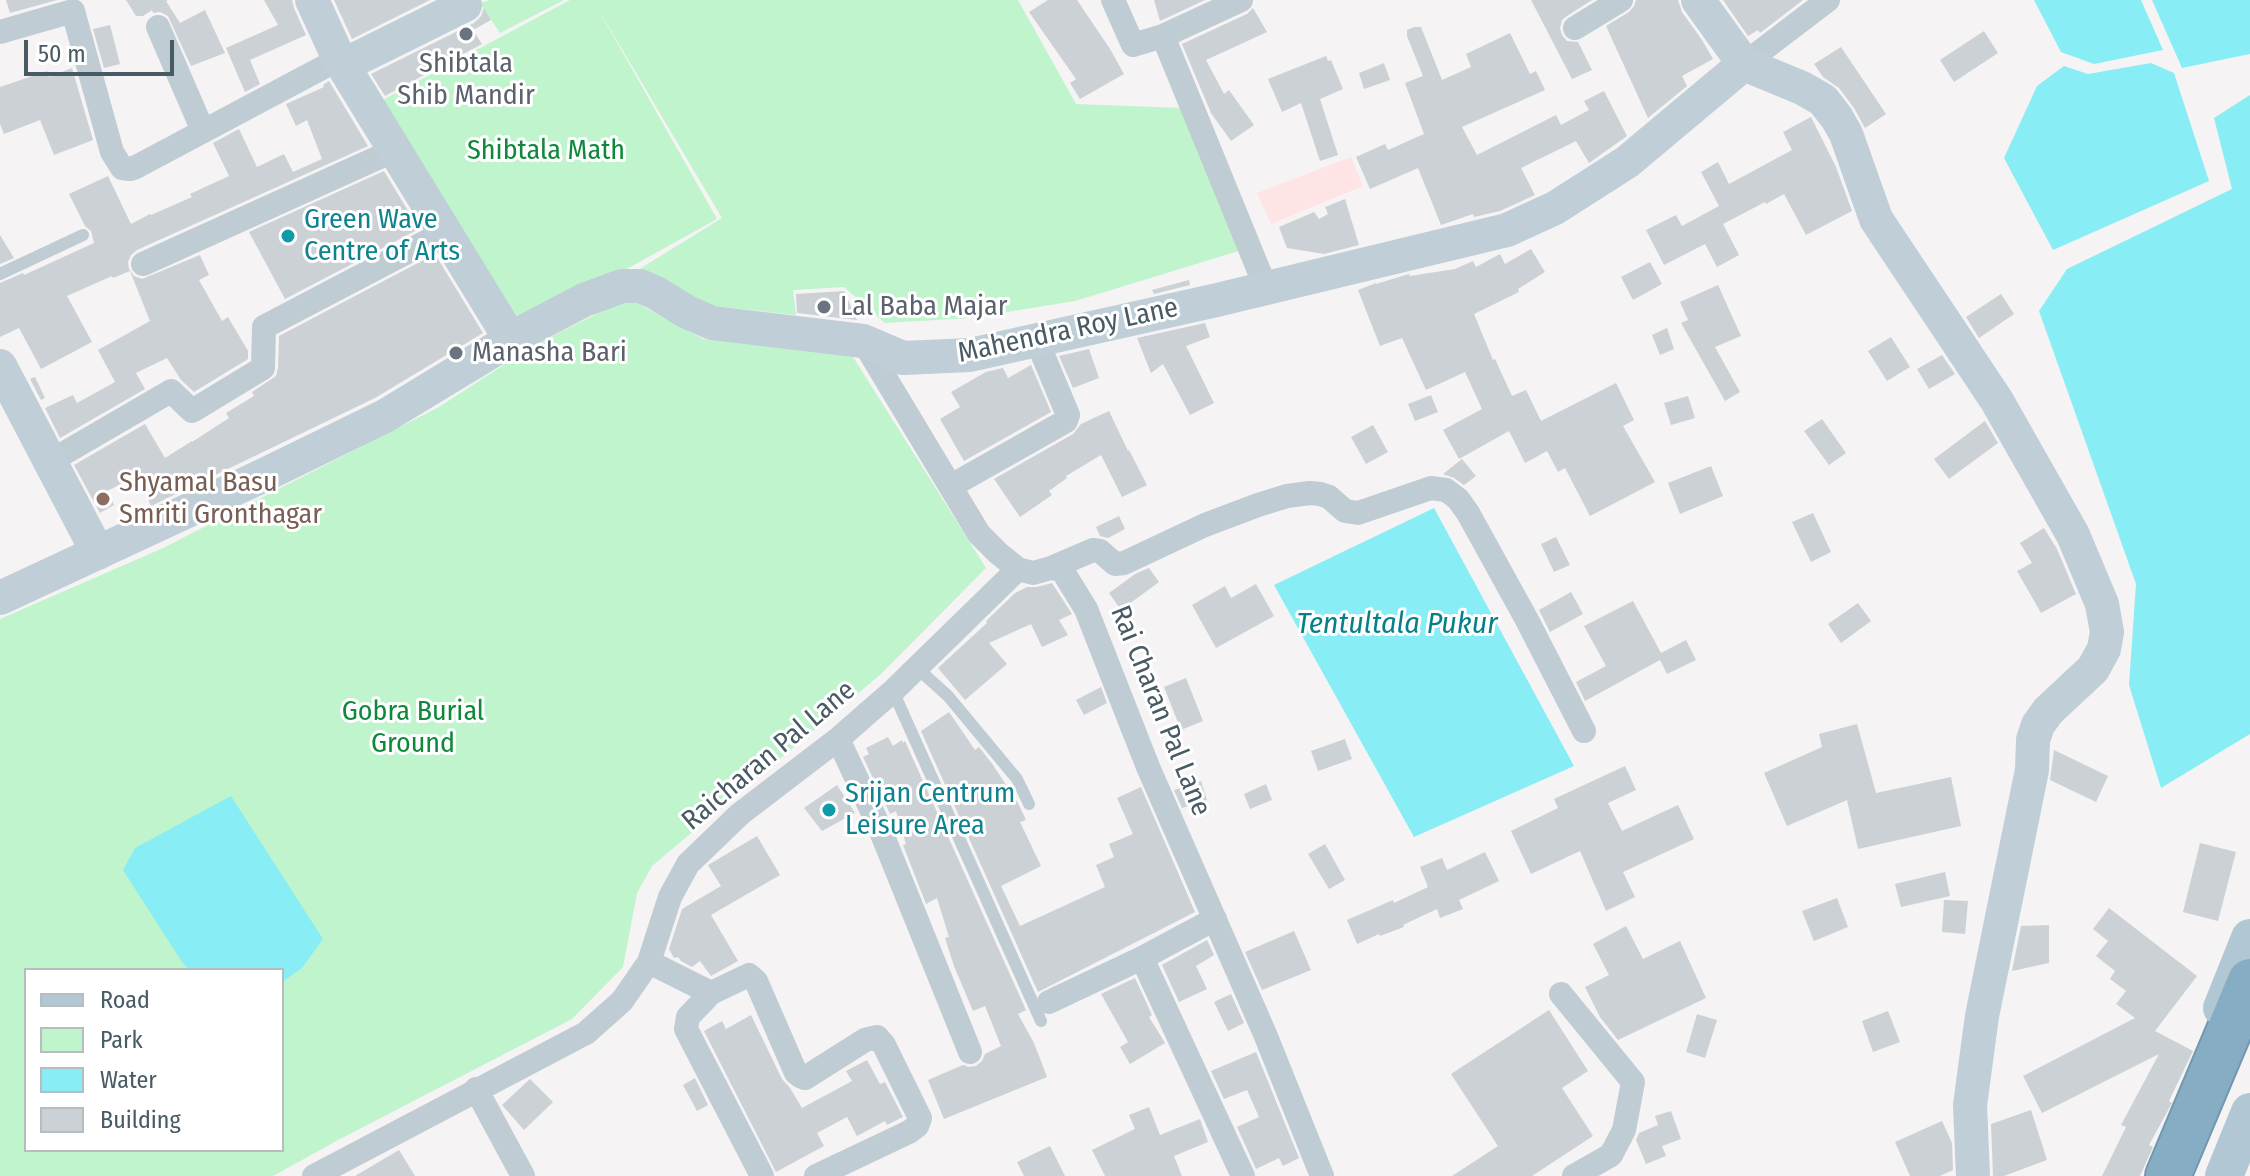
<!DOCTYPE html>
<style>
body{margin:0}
#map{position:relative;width:2250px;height:1176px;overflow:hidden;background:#f5f3f3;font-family:"Fira Sans Condensed",sans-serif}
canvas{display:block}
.legend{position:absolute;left:24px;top:968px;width:260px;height:184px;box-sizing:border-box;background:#fff;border:2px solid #b6bdc1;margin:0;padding:10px 14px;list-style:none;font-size:24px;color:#485a63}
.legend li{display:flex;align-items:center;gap:16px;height:40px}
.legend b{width:40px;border:2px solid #b6bdc1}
.scale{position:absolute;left:24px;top:40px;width:150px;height:36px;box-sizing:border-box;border:4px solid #485a63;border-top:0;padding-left:10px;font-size:24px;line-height:28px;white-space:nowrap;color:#485a63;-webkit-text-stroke:6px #fff;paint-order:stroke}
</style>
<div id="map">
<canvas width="2250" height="1176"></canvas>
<ul class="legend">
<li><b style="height:10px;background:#b1c7d3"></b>Road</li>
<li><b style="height:22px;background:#bff4cd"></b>Park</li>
<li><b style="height:22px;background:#89edf5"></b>Water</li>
<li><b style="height:22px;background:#ccd1d5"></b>Building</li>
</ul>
<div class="scale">50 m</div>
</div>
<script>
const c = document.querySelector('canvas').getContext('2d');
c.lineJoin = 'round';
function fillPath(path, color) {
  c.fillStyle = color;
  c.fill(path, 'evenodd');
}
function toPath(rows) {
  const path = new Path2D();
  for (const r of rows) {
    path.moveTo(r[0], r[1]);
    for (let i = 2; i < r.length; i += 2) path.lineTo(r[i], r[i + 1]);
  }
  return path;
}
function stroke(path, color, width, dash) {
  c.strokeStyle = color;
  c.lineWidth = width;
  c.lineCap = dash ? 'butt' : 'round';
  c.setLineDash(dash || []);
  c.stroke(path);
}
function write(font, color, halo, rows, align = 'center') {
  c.font = font + ' "Fira Sans Condensed",sans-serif';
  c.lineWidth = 6;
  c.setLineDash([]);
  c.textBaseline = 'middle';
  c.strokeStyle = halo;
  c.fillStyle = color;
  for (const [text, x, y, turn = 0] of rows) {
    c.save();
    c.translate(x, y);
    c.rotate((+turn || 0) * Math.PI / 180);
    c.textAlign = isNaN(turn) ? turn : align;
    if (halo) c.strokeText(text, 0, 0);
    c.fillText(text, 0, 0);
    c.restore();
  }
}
fillPath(toPath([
 [1351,157,1363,186,1271,224,1257,193]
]), '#fee4e5');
fillPath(toPath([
 [490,0,564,0,500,33,480,3],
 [570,0,1018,0,1076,104,1183,108,1245,249,1075,301,970,318,885,323,844,287,793,290,796,315,706,305,638,270,722,218,594,2,717,219,520,328,379,102],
 [628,298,703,339,853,357,986,568,881,674,652,866,637,893,623,967,572,1019,340,1139,273,1176,0,1176,0,619,161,549,296,480,439,407,531,347],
 [26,970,282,970,282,1150,26,1150]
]), '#bff4cd');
fillPath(toPath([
 [2034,0,2141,0,2163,50,2094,64,2061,52],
 [2152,0,2250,0,2250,54,2182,68],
 [2151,63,2174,73,2209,181,2053,250,2004,158,2037,86,2064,66,2088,74],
 [2250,95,2250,734,2161,788,2129,685,2136,584,2039,311,2067,269,2232,189,2214,118],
 [1434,508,1574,766,1414,837,1274,585],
 [231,796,323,939,302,968,282,982,282,970,189,970,182,962,123,870,135,848]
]), '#89edf5');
fillPath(toPath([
 [6,0,57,0,10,13],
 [126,0,168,0,166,1,180,23,205,10,225,53,191,66,168,16,160,12,153,13,152,10,143,16,136,16],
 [264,0,292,0,294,8,306,35,250,60,260,84,245,92,226,48,278,25],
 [334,0,430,0,352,39],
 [1048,0,1077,0,1110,49,1124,74,1080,99,1070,83,1076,79,1029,12],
 [1154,0,1205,0,1160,21],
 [1531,0,1592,0,1567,16,1562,20,1560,28,1562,35,1567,41,1578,42,1592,70,1572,79],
 [1636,0,1678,0,1682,12,1702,40,1713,59,1682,76,1687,86,1648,118,1606,26,1629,12,1634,6],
 [1723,0,1803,0,1760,33,1758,30,1748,36],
 [484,8,491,20,473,30,482,44,385,96,371,74,474,23,481,16],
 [1253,8,1267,32,1206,60,1224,94,1229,90,1254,125,1231,141,1211,113,1182,44,1247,14],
 [110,25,120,64,104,68,93,29],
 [1414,27,1421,27,1442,80,1471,67,1466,54,1510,33,1530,74,1536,71,1545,90,1462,127,1477,155,1556,115,1561,125,1589,110,1584,101,1604,91,1627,136,1589,163,1576,141,1521,168,1535,195,1500,211,1474,217,1473,214,1441,225,1418,168,1370,189,1356,157,1385,144,1388,150,1424,134,1405,83,1423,76,1407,36,1407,30],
 [1984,31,1998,53,1954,82,1940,60],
 [1841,47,1886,114,1865,128,1854,108,1839,88,1823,77,1814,64],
 [1326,56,1328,61,1331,60,1343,89,1320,99,1338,155,1320,161,1301,103,1282,112,1268,79],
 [1384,63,1390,80,1364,89,1359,73],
 [72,68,93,140,54,155,40,120,4,134,0,124,0,87,47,71,49,77],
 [329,81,368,146,137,250,131,255,128,262,129,269,134,276,142,279,200,255,209,275,199,280,222,321,228,317,248,351,248,359,194,392,181,380,167,358,136,373,145,389,60,438,45,408,73,395,77,403,115,382,98,350,150,321,130,271,113,278,112,276,67,296,92,342,41,369,19,328,0,337,0,283,23,273,24,275,94,243,91,231,85,226,69,194,108,176,131,224,150,214,151,215,192,197,190,194,229,176,213,143,239,129,257,167,284,154,293,172,322,159,307,120,296,126,286,104,324,87,323,85],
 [1811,117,1836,167,1852,211,1806,235,1784,194,1766,204,1765,202,1723,224,1739,255,1717,267,1705,244,1664,265,1646,230,1676,215,1682,226,1719,206,1701,172,1718,162,1729,184,1792,150,1783,132],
 [384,171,419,229,285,299,249,232],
 [1345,199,1359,245,1324,254,1287,248,1279,227,1314,212,1319,219,1328,214,1325,207],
 [0,235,14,258,0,264],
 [1531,249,1545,272,1518,289,1519,292,1474,314,1493,360,1495,359,1512,396,1526,390,1541,421,1616,383,1634,420,1623,426,1655,482,1590,516,1565,468,1558,472,1547,451,1525,463,1509,431,1459,459,1443,430,1482,409,1465,372,1426,390,1402,338,1380,346,1358,290,1376,283,1376,284,1409,274,1410,276,1455,269,1473,261,1476,267,1500,254,1505,264],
 [435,254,483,333,375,398,151,506,137,476,107,491,114,505,100,513,74,465,145,424,165,458,192,441,192,442,229,418,226,413,254,396,252,392,276,376,278,368,279,336],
 [1650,262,1662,284,1633,300,1621,277],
 [1189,280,1190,285,1154,294,1152,290],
 [1718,285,1741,336,1715,347,1740,392,1725,401,1681,323,1688,320,1680,302],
 [844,291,857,320,797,313,796,294],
 [2001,294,2014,314,1979,338,1966,317],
 [1205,323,1210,337,1186,346,1214,403,1190,415,1163,364,1151,373,1137,338],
 [1667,328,1674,349,1660,355,1652,335],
 [1891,337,1910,367,1887,381,1868,351],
 [1089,349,1099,378,1073,388,1059,356],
 [1942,355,1955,374,1929,389,1917,369],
 [1031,365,1051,412,964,461,940,419,960,407,951,392,986,372,1003,368,1008,378],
 [35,377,45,398,41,400,30,379],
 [1431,395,1438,412,1415,421,1408,404],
 [1688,396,1695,418,1671,425,1664,403],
 [1109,411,1128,451,1129,450,1147,485,1122,497,1101,455,1066,476,1067,478,1049,491,1052,495,1020,517,994,479,1073,434,1081,424],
 [1822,419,1846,453,1829,465,1804,431],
 [1985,421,1998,443,1949,479,1934,459],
 [1373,425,1388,452,1366,464,1351,437],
 [1462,459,1476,476,1464,485,1454,478,1443,474],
 [1711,466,1723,496,1680,514,1668,483],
 [1813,513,1831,552,1811,562,1792,522],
 [1119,516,1125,529,1108,538,1100,536,1096,527],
 [2044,528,2057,549,2076,594,2041,613,2017,571,2032,563,2020,543],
 [1556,537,1570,565,1554,572,1541,544],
 [1149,568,1159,582,1121,610,1109,593,1135,574],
 [1052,583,1072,614,1059,620,1068,635,1042,647,1031,624,989,643,1007,664,965,700,938,668,987,623,986,621,1015,593,1027,587,1037,587],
 [1256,584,1274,616,1216,648,1192,605,1225,586,1231,598],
 [1571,592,1583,614,1550,632,1539,610],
 [1633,601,1661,653,1686,640,1696,660,1667,674,1660,660,1585,701,1576,682,1606,666,1584,626],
 [1858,603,1871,621,1841,643,1828,624],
 [1186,678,1203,721,1181,730,1164,687],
 [1101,687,1107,703,1084,715,1076,700],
 [949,712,975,750,979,747,993,765,1018,803,1026,820,1020,822,1041,866,1001,886,1020,926,1105,887,1096,865,1114,857,1109,844,1133,834,1117,798,1141,787,1195,912,1038,992,921,731],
 [1857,724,1876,793,1951,777,1961,826,1858,849,1847,800,1787,826,1764,773,1822,747,1819,734],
 [888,737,893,746,902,740,903,743,905,741,1026,1010,1018,1014,1034,1043,1047,1077,944,1119,928,1080,963,1065,969,1067,976,1066,982,1061,985,1054,1001,1046,985,1006,973,1011,954,966,945,938,949,937,937,898,926,904,903,845,906,844,896,811,890,814,863,757,869,754,866,748],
 [1345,739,1352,759,1318,771,1311,751],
 [2054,750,2108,776,2096,802,2050,780],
 [1625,766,1636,790,1608,803,1622,831,1678,805,1694,839,1623,872,1635,897,1606,911,1580,851,1531,874,1511,831,1558,808,1554,799],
 [1201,781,1207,800,1182,808,1174,790],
 [1266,784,1272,800,1250,809,1244,794],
 [837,785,855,813,822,831,804,808],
 [757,836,780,875,711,915,738,961,711,976,700,961,692,967,681,961,678,957,674,958,669,949,682,909,721,886,708,865],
 [2200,843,2236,852,2218,921,2183,912],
 [1325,844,1345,880,1329,889,1308,854],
 [1485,852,1499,881,1459,900,1463,909,1440,918,1437,909,1403,925,1404,927,1380,936,1379,934,1357,944,1347,920,1393,900,1394,903,1428,887,1420,867,1442,858,1447,870],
 [1945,872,1950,896,1901,907,1895,884],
 [1837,898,1848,927,1814,941,1802,911],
 [1944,900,1968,901,1965,934,1942,932],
 [2109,908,2197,976,2155,1031,2193,1051,2169,1101,2172,1103,2149,1145,2153,1147,2140,1176,2102,1176,2126,1127,2121,1125,2159,1054,2042,1113,2023,1076,2135,1018,2116,1004,2126,991,2110,979,2115,971,2096,956,2108,941,2093,929],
 [2049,925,2049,963,2012,971,2021,926],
 [1626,926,1643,959,1680,941,1706,998,1618,1040,1600,1017,1585,987,1609,975,1593,944],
 [1294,931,1311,970,1262,990,1245,952],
 [1207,940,1214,955,1196,966,1207,989,1179,1002,1162,965],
 [1135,978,1152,1015,1149,1017,1165,1043,1130,1064,1120,1047,1128,1042,1101,994],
 [1231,994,1244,1023,1228,1031,1214,1002],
 [1549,1010,1588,1071,1562,1088,1593,1136,1532,1176,1452,1176,1498,1146,1451,1074],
 [1888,1011,1900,1042,1873,1052,1862,1021],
 [1697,1014,1717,1020,1705,1058,1686,1052],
 [751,1015,782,1079,790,1088,802,1108,852,1081,846,1071,867,1060,880,1084,885,1082,903,1117,887,1125,885,1121,857,1136,847,1117,817,1133,824,1146,776,1172,704,1031,722,1021,726,1029],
 [1256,1052,1299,1158,1283,1166,1279,1158,1256,1169,1237,1127,1259,1117,1247,1090,1224,1099,1211,1071],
 [695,1078,708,1105,697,1111,683,1085],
 [530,1079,553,1102,524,1130,502,1105],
 [1149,1107,1160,1135,1200,1119,1208,1142,1174,1156,1182,1176,1105,1176,1092,1150,1135,1129,1129,1115],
 [2031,1110,2047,1160,2004,1176,1993,1176,1991,1124],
 [1671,1111,1681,1139,1662,1146,1666,1156,1646,1164,1636,1140,1639,1133,1658,1125,1655,1116],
 [1942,1121,1952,1143,1953,1170,1940,1176,1910,1176,1895,1142],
 [1050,1146,1065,1176,1024,1176,1017,1162],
 [399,1150,415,1176,355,1176]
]), '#ccd1d5');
const highway = toPath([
 [2168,1176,2250,981]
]);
stroke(highway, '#7298b1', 48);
stroke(toPath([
 [0,274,83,235],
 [917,668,948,696,1017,779,1029,804],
 [893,691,1041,1021]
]), '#c0ccd3', 12);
stroke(toPath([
 [1113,0,1133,45,1163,36,1241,0],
 [158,27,203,131],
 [1575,28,1621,0],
 [0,32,73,11,112,152,122,168,130,169,136,167,339,59],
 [1163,36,1266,288],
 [1744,64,1828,0],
 [143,264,395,150],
 [863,341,979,534,998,553,1018,569,1033,573,1051,568,1062,570,1086,609,1148,767,1265,1034,1322,1176],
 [49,462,171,391,192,411,263,368,264,327,445,232],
 [951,486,1066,421,1068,415,1037,341],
 [1051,568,1093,550,1100,551,1115,564,1124,563,1205,525,1258,505,1287,496,1310,493,1320,494,1329,497,1345,511,1358,513,1431,488,1446,490,1458,499,1468,513,1527,620,1584,731],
 [838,739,878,824,970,1052],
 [1142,958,1243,1176],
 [649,962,711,993],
 [1561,994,1633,1082,1624,1130,1611,1155,1574,1176],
 [1049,1002,1142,958,1215,919],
 [476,1089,523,1176],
 [314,1176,586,1033,622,1001,649,962,670,897,688,864,740,814,838,739,893,691,1018,569],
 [762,1176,686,1029,688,1017,711,993,749,975,756,981,796,1073,800,1076,805,1078,865,1040,877,1037,884,1045,920,1118,917,1126,909,1132,816,1176]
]), '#c0ccd3', 24);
stroke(toPath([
 [312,0,339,59,511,340],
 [1698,0,1744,64],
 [1744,64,1802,88,1823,100,1837,118,1846,134,1876,219,1997,401,2073,535,2102,604,2107,632,2104,649,2093,669,2048,711,2038,725,2033,740,2032,770,1982,1016,1970,1105,1973,1176],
 [344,65,465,5,462,0],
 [0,366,98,553],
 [0,598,258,478,385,416,525,331,584,300,622,286,640,286,656,293,687,312,712,323,863,341,903,358,970,355,1217,300,1507,230,1555,208,1627,162,1744,64]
]), '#bfced7', 34);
stroke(toPath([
 [2222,1008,2250,938],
 [2224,1176,2250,1112]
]), '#b1c7d3', 38);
stroke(highway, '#87adc5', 44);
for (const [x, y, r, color] of [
 [466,34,8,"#6b7280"],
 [288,236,8,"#0f9aa8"],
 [824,307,8,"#6b7280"],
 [456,353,8,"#6b7280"],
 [103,499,8,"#8d6e63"],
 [829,810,8,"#0f9aa8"]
]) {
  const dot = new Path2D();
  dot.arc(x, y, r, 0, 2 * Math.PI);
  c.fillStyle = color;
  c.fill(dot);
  stroke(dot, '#fff', 3);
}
write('28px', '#5b616d', '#fff', [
 ["Shibtala",466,64,"center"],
 ["Shib Mandir",466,96,"center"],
 ["Lal Baba Majar",840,307],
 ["Manasha Bari",472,353]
], 'left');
write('28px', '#0f883b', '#fff', [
 ["Shibtala Math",546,151],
 ["Gobra Burial",413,712],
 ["Ground",413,744]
]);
write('28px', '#0d838f', '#fff', [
 ["Green Wave",304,220],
 ["Centre of Arts",304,252],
 ["Srijan Centrum",845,794],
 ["Leisure Area",845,826]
], 'left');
write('28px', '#485a63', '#fff', [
 ["Mahendra Roy Lane",1068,331,-12],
 ["Rai Charan Pal Lane",1160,711,68],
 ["Raicharan Pal Lane",769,756,-40]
]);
write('28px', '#785e54', '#fff', [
 ["Shyamal Basu",119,483],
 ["Smriti Gronthagar",119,515]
], 'left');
write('italic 30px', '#05808a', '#fff', [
 ["Tentultala Pukur",1397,625]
]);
</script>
